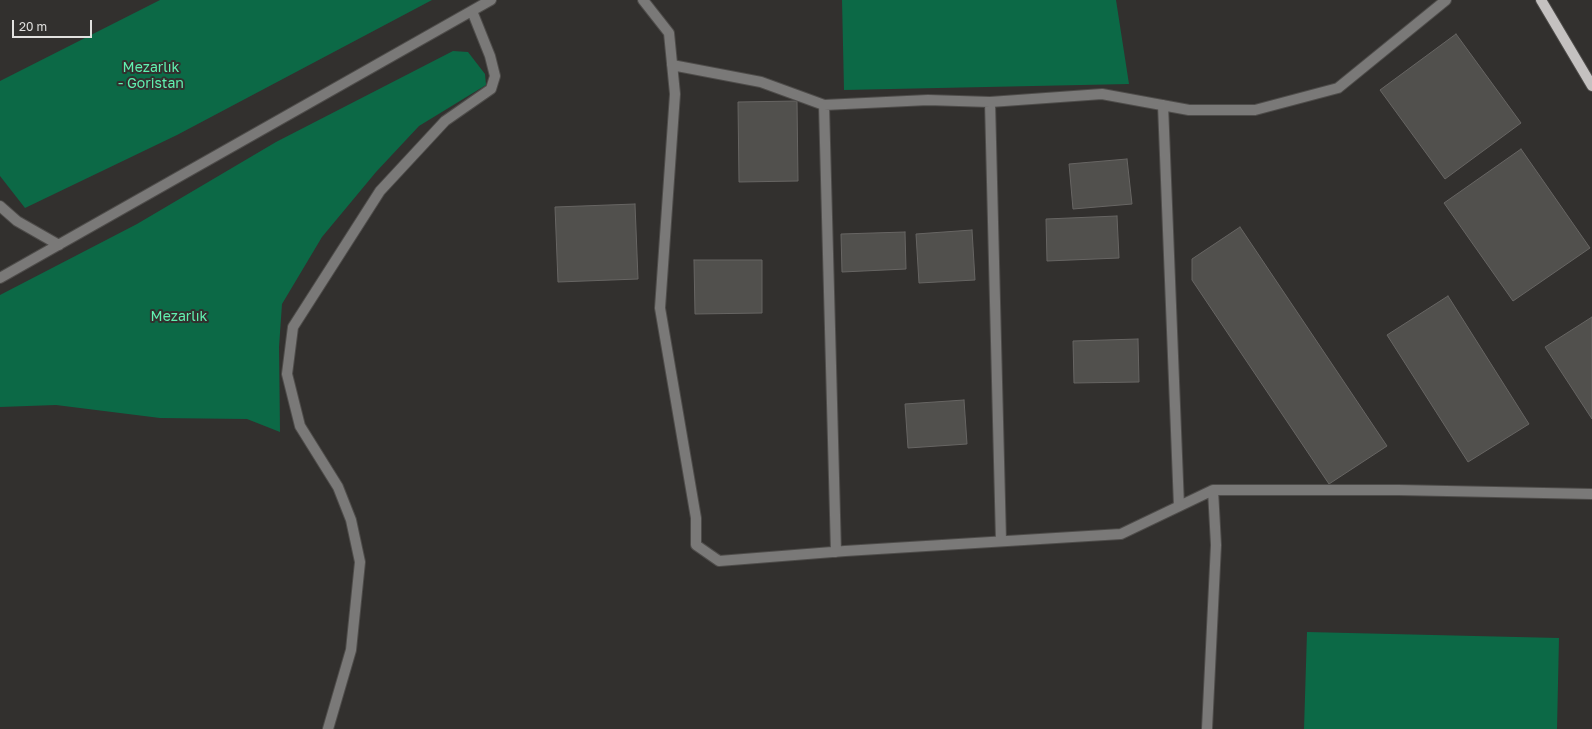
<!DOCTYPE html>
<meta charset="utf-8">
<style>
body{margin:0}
#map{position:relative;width:1592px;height:729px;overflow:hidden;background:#32302e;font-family:"Golos Text",sans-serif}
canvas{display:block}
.scale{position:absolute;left:12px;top:20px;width:80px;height:18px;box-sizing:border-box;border:2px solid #e2e1df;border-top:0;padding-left:5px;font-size:12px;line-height:14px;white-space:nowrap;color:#e2e1df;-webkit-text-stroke:3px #32302e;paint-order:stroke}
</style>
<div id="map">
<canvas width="1592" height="729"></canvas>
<div class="scale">20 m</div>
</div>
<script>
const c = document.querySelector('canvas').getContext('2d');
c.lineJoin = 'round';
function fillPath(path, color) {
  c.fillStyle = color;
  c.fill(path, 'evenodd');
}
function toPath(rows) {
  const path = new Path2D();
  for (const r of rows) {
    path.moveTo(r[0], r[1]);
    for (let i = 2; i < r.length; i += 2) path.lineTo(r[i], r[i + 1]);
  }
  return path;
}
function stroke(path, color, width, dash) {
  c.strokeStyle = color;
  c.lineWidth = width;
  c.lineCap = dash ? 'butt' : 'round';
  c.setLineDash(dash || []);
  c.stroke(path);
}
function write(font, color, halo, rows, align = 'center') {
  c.font = font + ' "Golos Text",sans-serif';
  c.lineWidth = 4;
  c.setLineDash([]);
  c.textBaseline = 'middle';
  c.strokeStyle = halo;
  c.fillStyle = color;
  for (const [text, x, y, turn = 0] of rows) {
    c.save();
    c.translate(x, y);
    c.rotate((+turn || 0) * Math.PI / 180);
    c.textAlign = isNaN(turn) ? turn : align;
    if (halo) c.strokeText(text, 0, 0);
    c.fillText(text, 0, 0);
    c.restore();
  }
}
fillPath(toPath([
 [160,0,432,0,177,135,25,208,0,176,0,81],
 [842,0,1116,0,1129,84,844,90],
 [453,51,468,52,485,74,486,85,419,126,376,172,322,237,282,304,279,347,280,432,247,419,160,418,56,405,0,407,0,295,137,224,276,142],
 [1307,632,1559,638,1557,729,1304,729]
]), '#0c6946');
const building = toPath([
 [1456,34,1521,123,1445,179,1380,90,1456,34],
 [797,101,798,181,739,182,738,102,797,101],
 [1521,149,1590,248,1513,301,1444,203,1521,149],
 [1127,159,1132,204,1073,209,1069,164,1127,159],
 [635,204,638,279,558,282,555,207,635,204],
 [1117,216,1119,258,1047,261,1046,219,1117,216],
 [1240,227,1387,446,1329,484,1192,280,1192,259,1240,227],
 [972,230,975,280,919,283,916,234,972,230],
 [905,232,906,269,842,272,841,234,905,232],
 [694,260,762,260,762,313,695,314,694,260],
 [1448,296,1529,424,1468,462,1387,335,1448,296],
 [1592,317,1592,419,1545,347,1592,317],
 [1138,339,1139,382,1074,383,1073,341,1138,339],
 [964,400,967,444,908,448,905,404,964,400]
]);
fillPath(building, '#51504d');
stroke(building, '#676563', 1);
const minor = toPath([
 [643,0,669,33,675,94,660,308,696,518,696,545,719,561,845,551,1121,534,1213,490,1398,490,1592,494],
 [672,65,761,82,824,105,928,100,990,102,1102,94,1189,110,1255,110,1338,88,1446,0],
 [990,102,1001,541],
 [824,105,836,552],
 [1163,105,1179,506],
 [0,206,17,221,59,245],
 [0,278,491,0],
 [328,729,351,650,360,562,351,520,338,487,300,426,287,374,293,327,380,191,445,121,491,89,495,76,490,56,472,11],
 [1207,729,1216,545,1213,490]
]);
const major = toPath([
 [1541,0,1592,86]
]);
stroke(minor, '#4e4c4a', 12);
stroke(major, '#4e4c4a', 12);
stroke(minor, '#7a7978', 10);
stroke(major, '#c4c1c0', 10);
write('14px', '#61f2b1', '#32302e', [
 ["Mezarlık",151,68],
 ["- Goristan",151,84],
 ["Mezarlık",179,317]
]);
</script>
